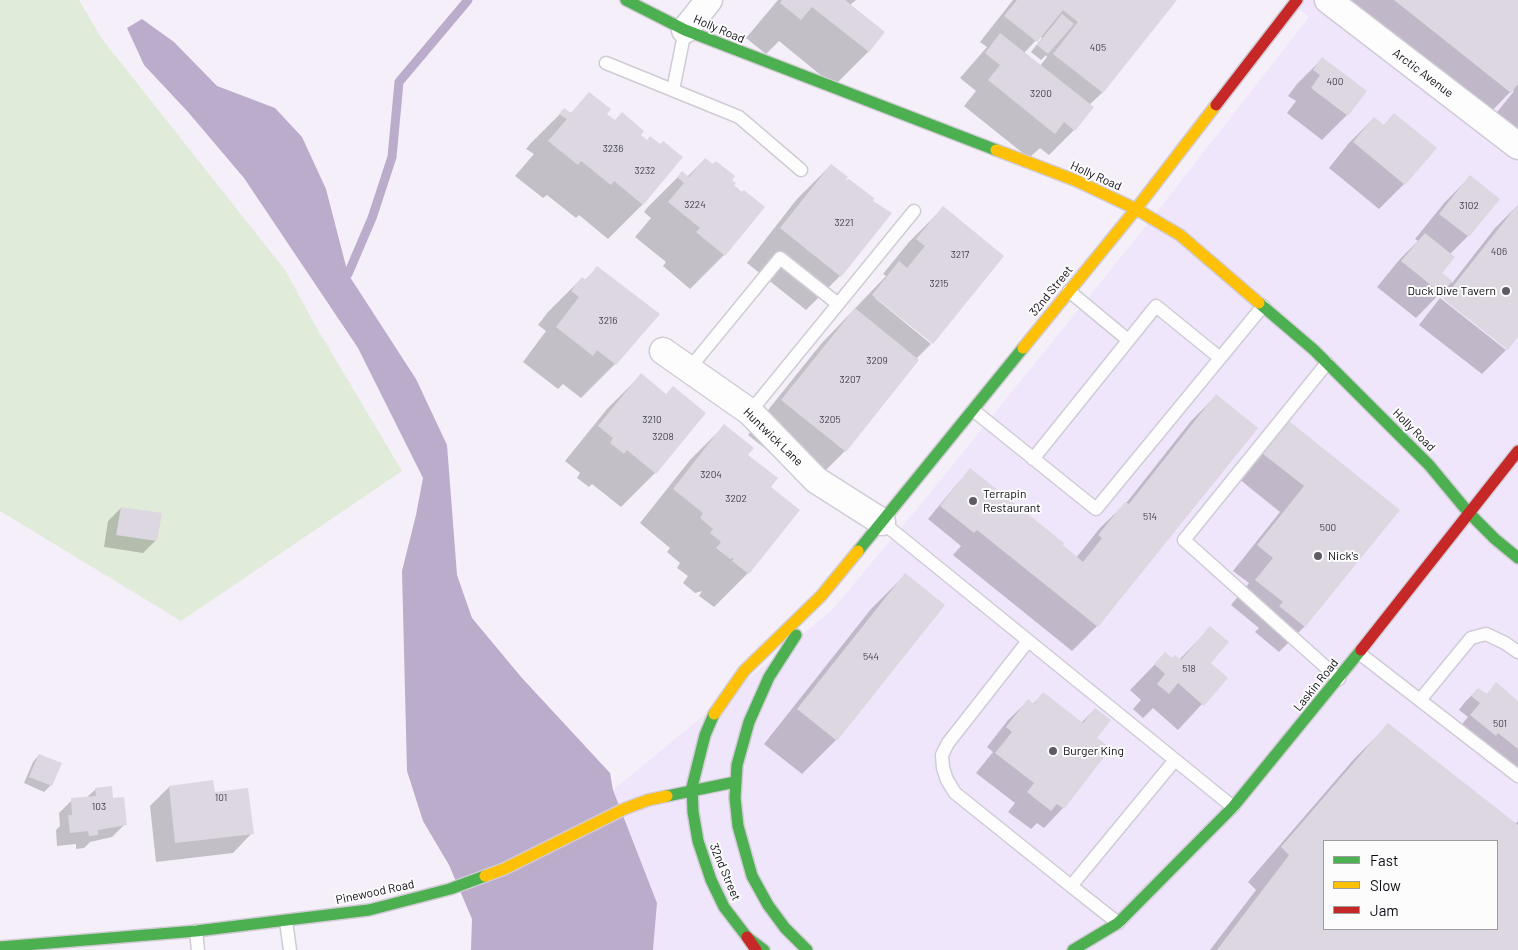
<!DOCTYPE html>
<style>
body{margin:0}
#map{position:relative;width:1518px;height:950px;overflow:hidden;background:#f4eff9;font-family:Barlow,sans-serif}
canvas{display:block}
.legend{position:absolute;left:1323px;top:840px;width:175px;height:90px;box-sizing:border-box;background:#fcfcfc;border:1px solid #9d9c9f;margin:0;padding:6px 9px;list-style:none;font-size:15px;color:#0f0b14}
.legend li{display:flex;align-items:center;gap:10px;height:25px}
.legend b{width:25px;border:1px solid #9d9c9f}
</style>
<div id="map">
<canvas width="1518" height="950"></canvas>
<ul class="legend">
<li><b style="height:6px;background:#4caf50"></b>Fast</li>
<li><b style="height:6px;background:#ffc107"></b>Slow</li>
<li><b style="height:6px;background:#c62828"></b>Jam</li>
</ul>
</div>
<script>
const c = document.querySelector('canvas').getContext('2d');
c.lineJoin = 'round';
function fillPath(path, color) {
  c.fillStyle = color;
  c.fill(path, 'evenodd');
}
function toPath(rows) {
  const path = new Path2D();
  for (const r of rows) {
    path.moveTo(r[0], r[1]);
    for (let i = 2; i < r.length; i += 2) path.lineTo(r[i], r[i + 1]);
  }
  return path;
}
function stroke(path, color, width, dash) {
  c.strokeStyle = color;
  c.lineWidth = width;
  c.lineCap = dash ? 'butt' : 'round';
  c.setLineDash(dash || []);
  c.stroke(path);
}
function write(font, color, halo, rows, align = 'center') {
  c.font = font + ' Barlow,sans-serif';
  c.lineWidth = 4;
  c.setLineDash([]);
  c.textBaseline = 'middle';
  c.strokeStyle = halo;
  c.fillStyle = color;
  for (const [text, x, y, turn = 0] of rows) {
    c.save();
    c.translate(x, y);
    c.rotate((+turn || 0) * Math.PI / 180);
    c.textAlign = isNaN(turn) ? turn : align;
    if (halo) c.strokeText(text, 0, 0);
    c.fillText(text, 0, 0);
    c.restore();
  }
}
fillPath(toPath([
 [1287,0,1518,0,1518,950,653,950,657,903,613,790,832,610,921,504,1142,231,1309,17],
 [1324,841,1497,841,1497,929,1324,929]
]), '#f0e6fb');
fillPath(toPath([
 [0,0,79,0,102,39,285,270,315,325,402,471,181,621,0,511]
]), '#e0ebd9');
fillPath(toPath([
 [142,19,174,42,217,86,275,108,302,137,326,189,348,274,416,379,447,445,457,575,472,618,522,678,610,773,613,790,657,903,653,950,471,950,472,919,449,865,423,821,407,771,402,571,416,515,423,478,358,348,244,178,188,112,144,65,127,28]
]), '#bbaccc');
fillPath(toPath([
 [778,0,856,0,850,5,884,32,868,52,834,86,779,41,766,54,746,38],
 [1013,0,1175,0,1102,93,1089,105,1074,130,1049,155,1040,148,1029,158,964,106,976,91,960,78,987,47,980,42],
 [1040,36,1042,38,1031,52,1041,60,1046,55,1047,57,1040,66,1024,53],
 [1346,0,1518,0,1518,143,1490,121,1514,91,1512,90,1485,118],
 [1322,59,1347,115,1322,140,1287,113,1296,101,1288,96,1297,84],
 [589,94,606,114,614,121,647,142,681,157,642,205,608,239,579,215,576,218,547,195,543,198,515,176,534,154,526,149,530,144,564,110,570,114],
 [1394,114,1404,184,1379,209,1329,168,1349,143,1374,118,1383,126],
 [705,159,730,180,733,185,724,255,690,289,663,266,666,262,635,237,651,218,644,212,648,207,682,173,687,177],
 [831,165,841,183,840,276,806,310,747,263,797,199],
 [1470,177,1498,199,1468,236,1450,254,1440,273,1452,283,1495,228,1518,205,1518,335,1507,349,1482,374,1419,325,1440,298,1506,350,1506,347,1442,296,1449,288,1447,286,1416,318,1377,287,1400,259,1418,241,1415,239,1445,202],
 [943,208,1003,256,875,298,931,344,916,359,845,451,811,485,748,435,821,344,886,276,883,274,909,242],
 [597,268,615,364,581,398,563,384,558,389,523,362,546,331,538,325,548,312,582,278,585,280],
 [641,375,655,473,621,507,592,484,589,487,577,478,580,473,565,461,607,409],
 [1216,396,1097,626,1072,651,953,555,961,546,928,519,958,483,971,470,1076,558,1100,528,1127,502,1191,421],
 [1289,423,1398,510,1304,627,1279,652,1255,632,1259,628,1231,605,1249,583,1233,571,1280,512,1239,479,1264,448],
 [724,426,769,487,748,573,714,607,699,596,702,591,695,593,683,583,688,576,677,568,680,563,667,552,670,548,640,523,690,460],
 [121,508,156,540,143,553,104,547,108,521],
 [905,575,836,740,802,774,764,744,871,609],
 [1210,628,1209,664,1226,678,1178,730,1153,708,1143,718,1133,709,1141,700,1130,690,1165,654,1172,660,1179,660],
 [1497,684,1518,703,1518,766,1515,770,1458,729,1468,717,1459,710,1465,702,1478,689,1486,695],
 [1043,694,1081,723,1095,709,1096,738,1063,808,1044,828,1037,823,1031,829,1008,812,1015,803,976,773,993,752,987,747,1008,720,1028,701,1032,705],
 [1388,725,1515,824,1518,821,1518,950,1210,950,1256,890,1248,882,1354,759],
 [1324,841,1497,841,1497,929,1324,929],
 [39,755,60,764,50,786,44,792,24,783,33,762],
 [169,787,214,794,252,833,233,853,156,862,150,806],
 [96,789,112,799,125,824,112,837,90,842,84,848,76,849,76,844,57,846,56,830,60,826,59,813,72,800,86,798]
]), '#0003');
stroke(toPath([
 [348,274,372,218,392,157,399,82,468,0]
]), '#bbaccc', 9);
fillPath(toPath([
 [782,0,845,0,885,32,869,52,812,7,801,20,780,3],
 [1017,0,1177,0,1103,93,1053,54,1078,22,1063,10,1037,42,1004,16],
 [1394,0,1518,0,1518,84,1511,93],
 [1062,14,1074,24,1048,54,1037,45],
 [1000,33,1094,107,1075,131,1064,122,1055,134,988,80,1000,65,985,53],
 [1322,57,1367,91,1348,116,1311,88,1320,75,1313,70],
 [589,92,611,109,607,114,615,120,622,112,644,131,641,135,647,140,650,136,660,144,663,141,683,157,643,205,614,181,611,185,581,161,578,165,548,141,567,119,559,114,564,108,571,113],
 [1394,113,1437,148,1405,185,1353,142,1374,117,1384,125],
 [705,158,713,164,716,161,735,176,732,180,736,183,734,185,742,192,744,190,765,207,725,256,696,232,700,228,668,202,684,183,677,177,682,171,689,177],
 [831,164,848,177,845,180,849,179,874,198,873,201,892,213,841,277,780,228],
 [1470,175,1500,199,1469,237,1439,214],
 [1518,204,1518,337,1508,350,1443,299],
 [943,206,1004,256,933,344,872,295,899,261,907,268,925,246,916,239],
 [1425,233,1455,257,1442,273,1452,281,1442,294,1401,261],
 [597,266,660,314,616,365,597,350,593,356,556,327,579,297,571,291,582,277,586,280],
 [855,308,919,360,846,452,781,400],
 [641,373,666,394,673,386,706,413,656,474,627,450,624,454,610,443,613,438,598,426],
 [1216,394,1258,428,1098,627,977,530,974,533,940,506,970,468,1064,543,1063,545,1083,562,1102,538,1098,535,1125,502,1129,504],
 [1289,421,1400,510,1305,627,1279,606,1283,602,1255,580,1273,558,1257,545,1304,486,1263,454],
 [724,424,754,448,748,455,778,478,771,487,800,510,749,574,732,561,734,558,730,559,716,548,721,542,710,533,713,529,700,518,703,513,673,489],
 [121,507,162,513,157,541,116,535],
 [905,573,945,605,837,741,797,709],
 [1210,626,1229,642,1211,663,1228,678,1204,706,1178,683,1169,694,1157,684,1165,674,1154,664,1165,652,1172,658,1175,655,1181,660],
 [1496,682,1518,701,1518,749,1498,733,1496,736,1470,715,1480,703,1471,696,1478,688,1487,694],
 [1043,692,1083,723,1095,708,1111,720,1097,738,1111,748,1064,809,1057,804,1051,811,1027,792,1034,783,995,753,1012,732,1006,727,1028,699,1034,704],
 [1388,723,1518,825,1518,950,1217,950,1289,855,1281,847],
 [1324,841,1497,841,1497,929,1324,929],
 [39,754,62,763,52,786,29,777],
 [213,780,215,792,248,788,254,834,175,843,169,786],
 [112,786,113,798,124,797,127,825,98,830,98,835,89,836,88,831,70,833,68,815,72,815,71,798,96,796,95,788]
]), '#dcd7e1');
const lane = toPath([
 [606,63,739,117,801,170],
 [673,90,685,30],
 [1069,291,1128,340],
 [1327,363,1184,540,1339,679],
 [689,369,780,258,838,304],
 [973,410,1096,509,1263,306],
 [750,412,914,211],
 [1033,459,1156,306,1220,358],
 [882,522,1233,807],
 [1028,641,948,743,942,755,943,768,947,780,955,793,1071,886,1175,760],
 [1359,653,1518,776],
 [1420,700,1471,638,1486,634,1505,643,1518,652],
 [1071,886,1118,923],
 [286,921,290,950],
 [196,931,198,950]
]);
const street = toPath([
 [1328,0,1518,146],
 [685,30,709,0],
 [663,351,750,412,816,480,882,522]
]);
const fast = toPath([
 [626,0,685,30,996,150],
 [1259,303,1314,350,1429,465,1468,512,1495,539,1518,558],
 [858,551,1023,348],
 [796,635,769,677,749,722,737,765,735,798,738,826,752,876,768,905,785,928,807,950],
 [714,714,705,735,692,787,693,812,698,841,711,880,724,907,747,937,764,950],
 [667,796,735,782],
 [0,947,196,931,369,910,450,889,485,876],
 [1073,950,1118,923,1233,807,1361,650]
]);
const slow = toPath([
 [996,150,1077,181,1136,209,1180,235,1259,303],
 [1023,348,1136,209,1216,105],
 [714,714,744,671,821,596,858,551],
 [485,876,504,869,624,809,648,800,667,796]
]);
const jam = toPath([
 [1216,105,1297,0],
 [1361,650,1518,451],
 [747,937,756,950]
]);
stroke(lane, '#d0cbd5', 15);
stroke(street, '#d0cbd5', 29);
stroke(fast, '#d0cbd5', 14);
stroke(slow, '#d0cbd5', 14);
stroke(jam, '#d0cbd5', 14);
stroke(lane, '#fdfdfe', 12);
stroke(street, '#fdfdfe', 26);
stroke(fast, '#4caf50', 11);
stroke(slow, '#ffc107', 11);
stroke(jam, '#c62828', 11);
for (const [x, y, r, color] of [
 [1506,291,5,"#5f5b64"],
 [973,501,5,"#5f5b64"],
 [1318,556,5,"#5f5b64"],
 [1053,751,5,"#5f5b64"]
]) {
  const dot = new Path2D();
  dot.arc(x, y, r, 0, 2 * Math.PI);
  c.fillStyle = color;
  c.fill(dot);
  stroke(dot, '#fcfcfc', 2);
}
write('10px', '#44404a', null, [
 ["405",1098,48],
 ["400",1335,82],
 ["3200",1041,94],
 ["3236",613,149],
 ["3232",645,171],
 ["3224",695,205],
 ["3102",1469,206],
 ["3221",844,223],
 ["406",1499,252],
 ["3217",960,255],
 ["3215",939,284],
 ["3216",608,321],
 ["3209",877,361],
 ["3207",850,380],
 ["3210",652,420],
 ["3205",830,420],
 ["3208",663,437],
 ["3204",711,475],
 ["3202",736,499],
 ["514",1150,517],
 ["500",1328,528],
 ["544",871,657],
 ["518",1189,669],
 ["501",1500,724],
 ["101",221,798],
 ["103",99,807]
]);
write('12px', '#0f0b14', '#fcfcfc', [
 ["Holly Road",719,29,23],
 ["Arctic Avenue",1423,73,37],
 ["Holly Road",1096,176,24],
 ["32nd Street",1051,291,-51],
 ["Holly Road",1414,430,45],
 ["Huntwick Lane",773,437,44],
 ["Laskin Road",1316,685,-51],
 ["32nd Street",725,872,67],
 ["Pinewood Road",375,892,-12]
]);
write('12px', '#0f0b14', '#fcfcfc', [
 ["Duck Dive Tavern",1496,291,"right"],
 ["Terrapin",983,494],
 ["Restaurant",983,508],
 ["Nick's",1328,556],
 ["Burger King",1063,751]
], 'left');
</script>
